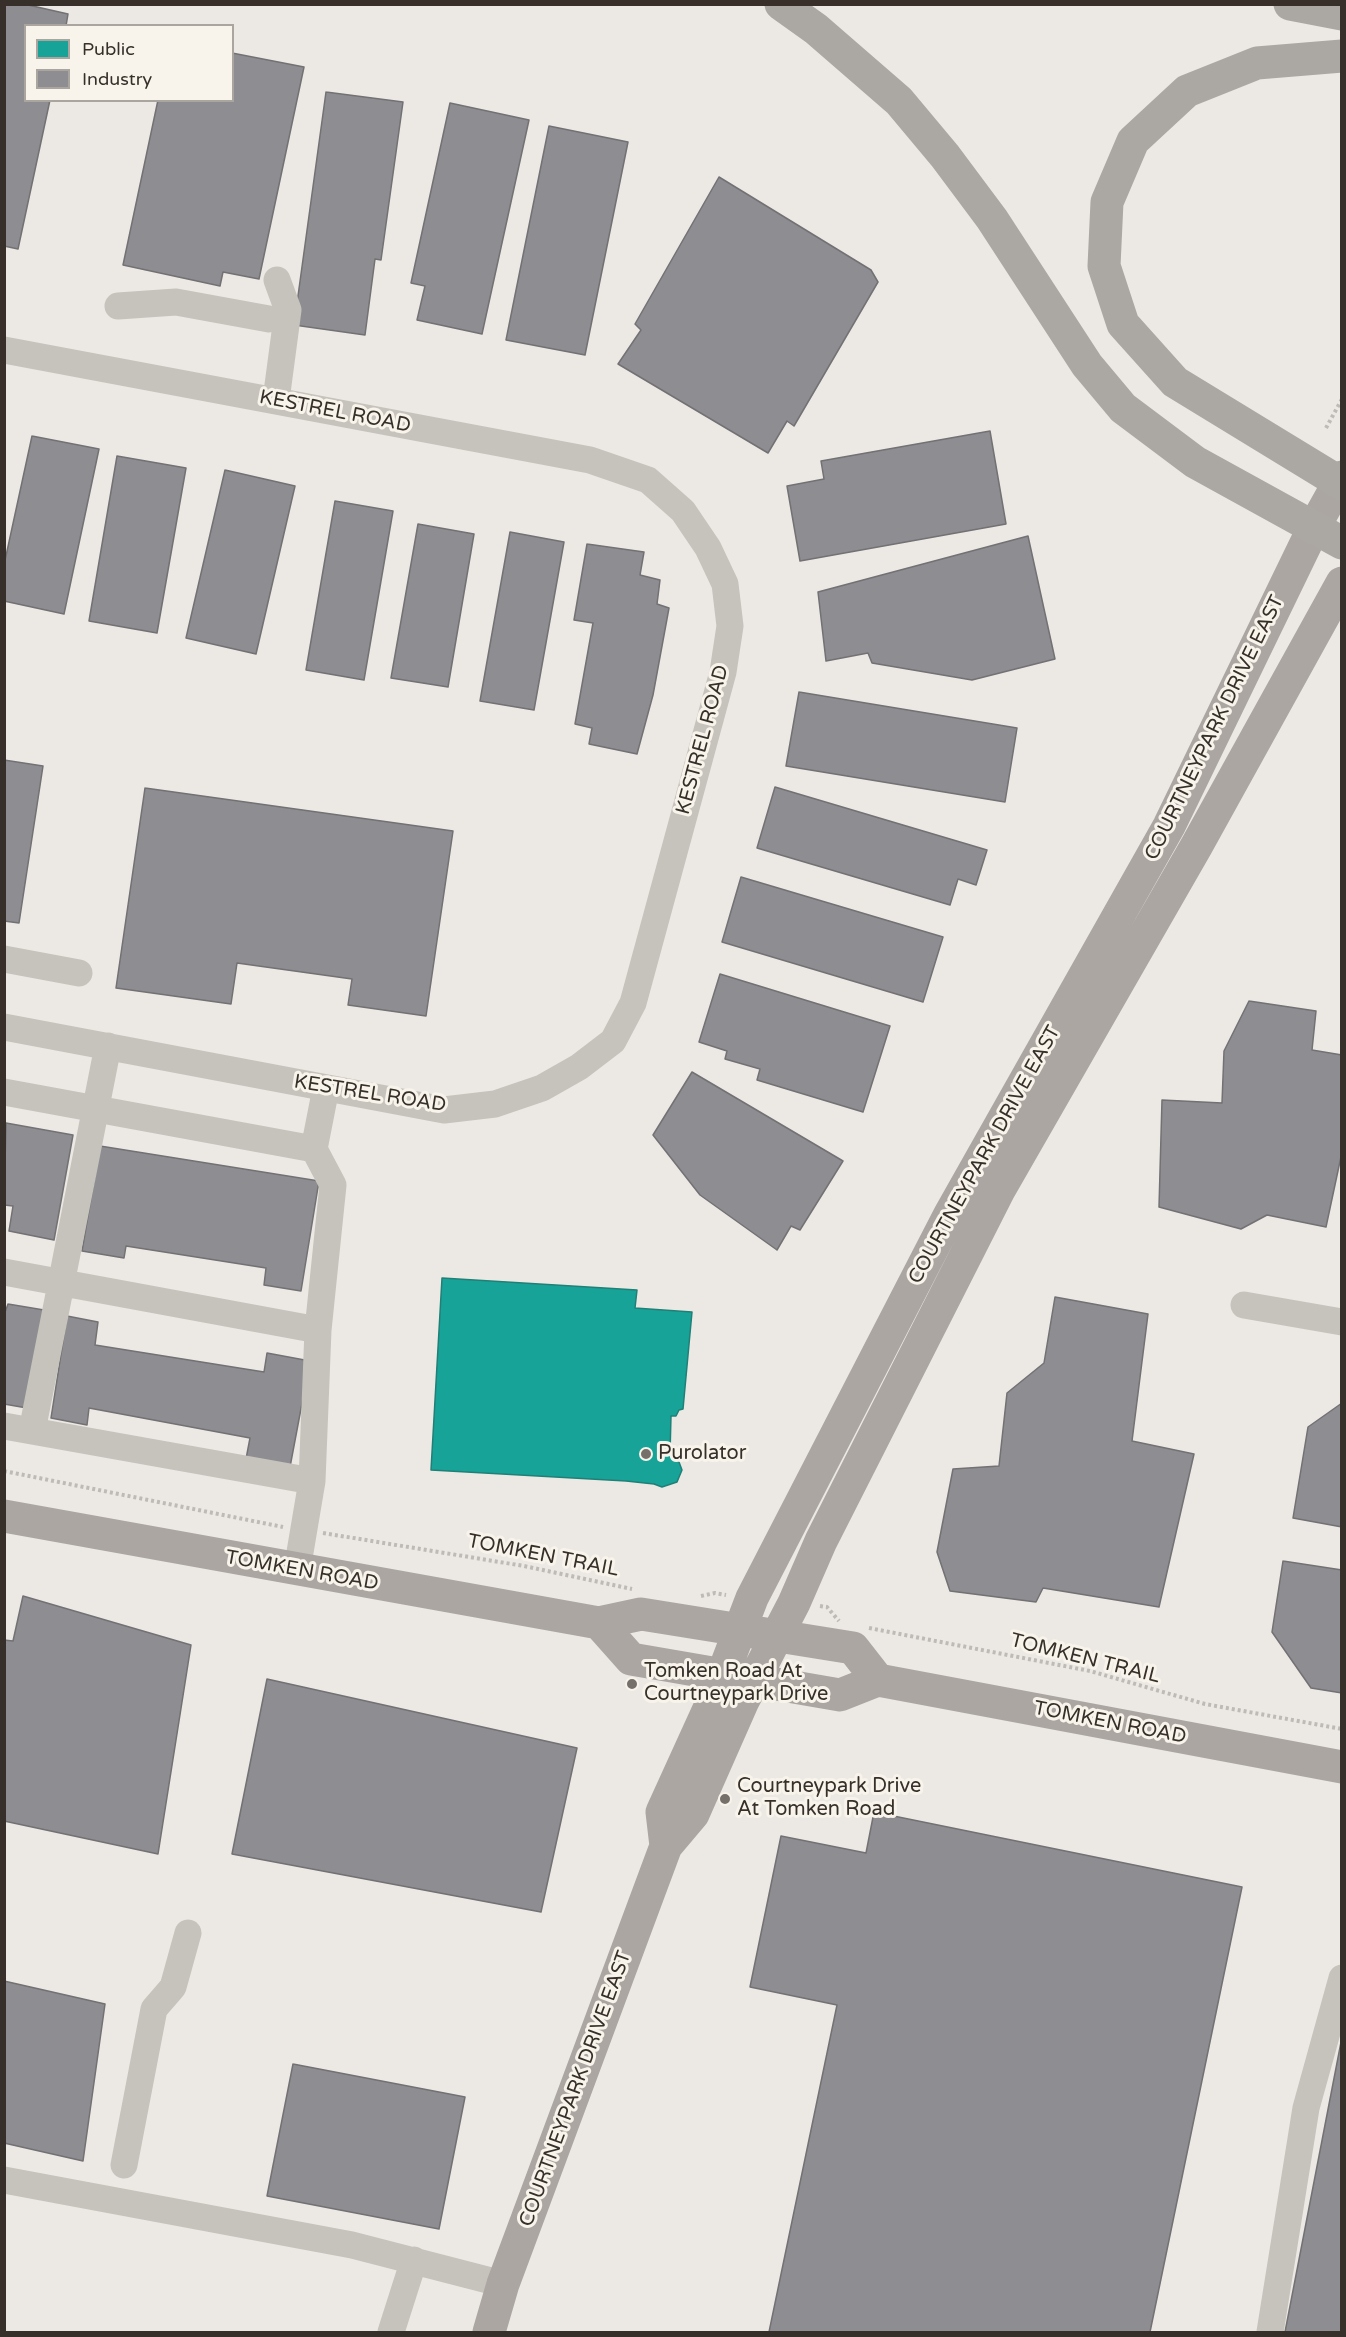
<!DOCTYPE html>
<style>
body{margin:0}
#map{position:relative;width:1346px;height:2337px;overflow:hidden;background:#ece9e4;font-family:"Varela Round",sans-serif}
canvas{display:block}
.frame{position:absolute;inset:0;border:6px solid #362f2a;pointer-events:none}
.legend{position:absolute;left:24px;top:24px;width:210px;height:78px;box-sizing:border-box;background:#f8f4eb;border:2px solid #aaa59e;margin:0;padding:8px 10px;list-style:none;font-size:18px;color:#362f2a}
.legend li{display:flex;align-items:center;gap:12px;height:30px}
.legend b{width:30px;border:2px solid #aaa59e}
</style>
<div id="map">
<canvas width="1346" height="2337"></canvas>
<div class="frame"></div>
<ul class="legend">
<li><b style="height:16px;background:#17a398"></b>Public</li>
<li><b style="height:16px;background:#8d8d92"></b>Industry</li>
</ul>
</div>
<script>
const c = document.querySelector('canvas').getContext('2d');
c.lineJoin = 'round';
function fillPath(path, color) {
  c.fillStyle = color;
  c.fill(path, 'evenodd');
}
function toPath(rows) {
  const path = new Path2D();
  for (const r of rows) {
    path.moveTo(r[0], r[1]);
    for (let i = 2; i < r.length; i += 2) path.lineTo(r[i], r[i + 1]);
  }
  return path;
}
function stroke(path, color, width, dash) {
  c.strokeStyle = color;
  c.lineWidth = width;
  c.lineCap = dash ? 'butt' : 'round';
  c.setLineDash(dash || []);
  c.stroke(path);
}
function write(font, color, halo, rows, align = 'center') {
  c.font = font + ' "Varela Round",sans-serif';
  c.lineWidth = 6;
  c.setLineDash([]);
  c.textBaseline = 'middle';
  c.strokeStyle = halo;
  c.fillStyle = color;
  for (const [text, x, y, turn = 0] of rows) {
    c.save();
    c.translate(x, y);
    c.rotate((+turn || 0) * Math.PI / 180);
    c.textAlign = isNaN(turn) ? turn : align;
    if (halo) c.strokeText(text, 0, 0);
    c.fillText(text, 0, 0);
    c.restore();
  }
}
const public = toPath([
 [442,1278,637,1290,635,1308,692,1312,683,1409,679,1410,676,1416,671,1416,670,1454,679,1462,682,1470,677,1482,662,1487,654,1484,626,1481,431,1470,442,1278]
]);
fillPath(public, '#17a398');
stroke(public, '#208077', 1.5);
const industry = toPath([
 [4,4,24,4,68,14,66,26,26,26,26,100,50,100,18,249,4,246,4,4],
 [232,53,304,67,259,279,223,272,220,286,123,265,158,100,232,100,232,53],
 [326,92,403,102,381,260,375,259,365,335,294,325,326,92],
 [450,103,529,120,482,334,417,320,425,286,411,283,450,103],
 [549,126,628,142,585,355,506,340,549,126],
 [719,177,871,270,878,282,794,426,787,421,768,453,618,364,641,330,635,324,719,177],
 [990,431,1006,524,800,561,787,486,824,479,821,461,990,431],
 [32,436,99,449,64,614,4,601,4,565,32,436],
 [117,456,186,468,157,633,89,621,117,456],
 [225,470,295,486,256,654,186,638,225,470],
 [335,501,393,511,364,680,306,670,335,501],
 [418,524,474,534,448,687,391,678,418,524],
 [510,532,564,542,534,710,480,701,510,532],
 [1028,536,1055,659,972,680,872,663,868,653,826,661,818,592,1028,536],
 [587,544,644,552,640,575,660,580,657,604,669,608,653,695,637,754,589,744,592,728,575,724,593,623,574,620,587,544],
 [799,692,1017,728,1005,802,786,766,799,692],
 [4,760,43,766,19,923,4,921,4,760],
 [775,787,987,850,976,885,958,879,950,905,757,848,775,787],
 [145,788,453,831,426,1016,348,1005,352,979,237,963,231,1004,116,988,145,788],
 [741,877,943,937,923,1002,722,942,741,877],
 [720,974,890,1026,863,1112,757,1080,760,1069,725,1059,727,1051,699,1042,720,974],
 [1249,1001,1316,1011,1312,1050,1342,1055,1342,1152,1326,1227,1267,1215,1241,1229,1159,1207,1162,1100,1222,1103,1224,1051,1249,1001],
 [692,1072,843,1161,800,1230,791,1226,777,1250,700,1195,653,1135,692,1072],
 [6,1123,73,1135,54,1240,9,1231,13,1206,4,1205,6,1123],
 [100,1146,319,1181,301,1291,264,1285,266,1268,126,1246,124,1258,82,1251,100,1146],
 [1055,1297,1148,1314,1132,1441,1194,1454,1159,1607,1043,1588,1036,1602,950,1591,937,1552,953,1469,999,1466,1007,1393,1044,1363,1055,1297],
 [8,1304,44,1310,27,1408,4,1404,4,1315,8,1304],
 [67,1316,98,1322,95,1345,264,1372,267,1353,310,1361,290,1467,246,1459,250,1438,89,1408,87,1425,51,1418,67,1316],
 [1342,1403,1342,1527,1293,1518,1308,1427,1342,1403],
 [1283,1561,1342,1570,1342,1693,1311,1688,1272,1632,1283,1561],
 [23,1596,191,1645,158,1854,4,1821,4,1640,13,1641,23,1596],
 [267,1679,577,1748,541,1912,232,1854,267,1679],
 [874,1812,1242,1887,1150,2332,769,2332,837,2005,750,1987,781,1836,866,1853,874,1812],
 [4,1981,105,2004,83,2161,4,2143,4,1981],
 [1342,2037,1342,2332,1285,2332,1342,2037],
 [293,2064,465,2097,439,2229,267,2196,293,2064]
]);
fillPath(industry, '#8d8d92');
stroke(industry, '#737173', 1.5);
stroke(toPath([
 [1326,428,1342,399],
 [4,1471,283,1527],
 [323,1533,524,1566,632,1589],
 [701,1596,715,1593,726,1595],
 [820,1606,827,1607,839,1621],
 [869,1628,1090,1671,1205,1704,1342,1729]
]), '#bebab5', 4, [3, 3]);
stroke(toPath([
 [118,306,176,302,269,319],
 [4,350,590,460,648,480,683,511,708,548,725,584,730,626,723,672,633,1003,613,1041,579,1067,542,1088,495,1104,444,1110,4,1027],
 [276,400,288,310,277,280],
 [4,959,79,973],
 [4,1092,314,1149],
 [4,1272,318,1330],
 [1244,1305,1342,1322],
 [4,1426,312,1481],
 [32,1431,108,1046],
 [297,1570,312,1481,318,1330,333,1185,314,1149,326,1088],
 [124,2165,154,2009,173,1987,188,1933],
 [4,2180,352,2245,503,2284],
 [391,2332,414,2260],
 [1270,2332,1306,2108,1342,1978]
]), '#c6c2bc', 27);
stroke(toPath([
 [4,1516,599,1623,641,1614,853,1648,878,1680],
 [599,1623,631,1659,840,1695,878,1680,1342,1767],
 [666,1846,662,1812,713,1700,752,1598,950,1214,1169,826,1313,529,1342,477],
 [489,2332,503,2284,666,1846,693,1814,742,1703,794,1603,821,1541,999,1190,1197,845,1342,583]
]), '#aba6a1', 33);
stroke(toPath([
 [781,4,816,29,899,101,945,156,992,219,1087,365,1123,408,1195,462,1342,543],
 [1290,4,1342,14],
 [1342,56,1257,63,1187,91,1133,141,1107,202,1104,266,1123,324,1175,382,1342,484]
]), '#aba8a3', 33);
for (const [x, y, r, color] of [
 [646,1454,6,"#76706b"],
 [632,1684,6,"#76706b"],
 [725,1799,6,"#76706b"]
]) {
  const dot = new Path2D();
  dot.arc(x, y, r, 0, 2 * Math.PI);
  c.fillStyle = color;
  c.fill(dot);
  stroke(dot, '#f8f4eb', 2);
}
write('20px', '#362f2a', '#f8f4eb', [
 ["KESTREL ROAD",335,412,11],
 ["COURTNEYPARK DRIVE EAST",1215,728,-64],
 ["KESTREL ROAD",703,740,-75],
 ["KESTREL ROAD",370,1094,9],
 ["COURTNEYPARK DRIVE EAST",985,1155,-61],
 ["TOMKEN TRAIL",543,1556,11],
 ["TOMKEN ROAD",302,1571,10],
 ["TOMKEN TRAIL",1085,1659,14],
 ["TOMKEN ROAD",1110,1723,11],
 ["COURTNEYPARK DRIVE EAST",576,2089,-70]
]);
write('20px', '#362f2a', '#f8f4eb', [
 ["Purolator",658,1454],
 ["Tomken Road At",644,1672],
 ["Courtneypark Drive",644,1695],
 ["Courtneypark Drive",737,1787],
 ["At Tomken Road",737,1810]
], 'left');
</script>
